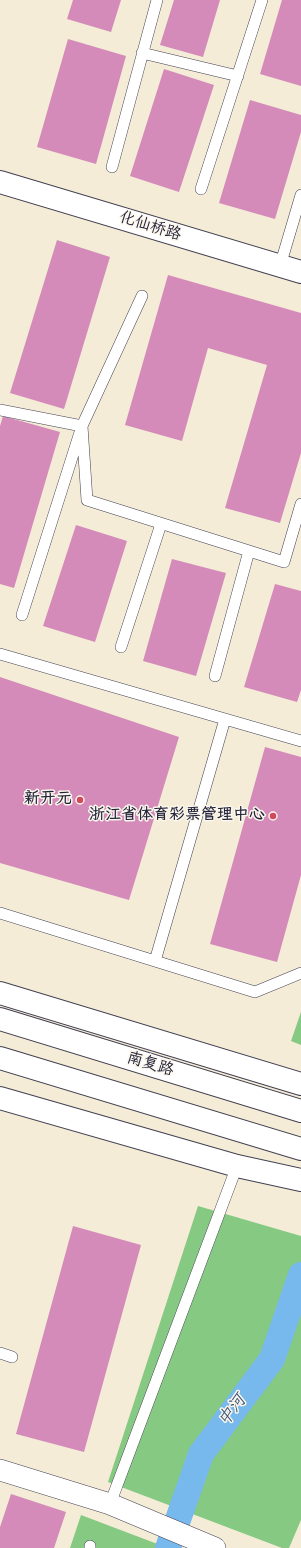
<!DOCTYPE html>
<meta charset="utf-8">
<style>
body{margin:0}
canvas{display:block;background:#f4ecd6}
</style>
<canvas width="301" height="1548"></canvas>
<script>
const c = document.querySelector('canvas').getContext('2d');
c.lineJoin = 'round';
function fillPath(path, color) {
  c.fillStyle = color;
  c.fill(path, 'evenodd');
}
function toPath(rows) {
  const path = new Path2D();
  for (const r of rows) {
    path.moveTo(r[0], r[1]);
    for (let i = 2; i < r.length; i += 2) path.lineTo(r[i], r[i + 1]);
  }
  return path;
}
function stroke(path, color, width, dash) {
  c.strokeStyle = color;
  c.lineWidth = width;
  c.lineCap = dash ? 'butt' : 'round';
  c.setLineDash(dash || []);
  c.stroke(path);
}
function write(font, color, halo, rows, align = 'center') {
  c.font = font + ' Mynerve,"LXGW WenKai TC",sans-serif';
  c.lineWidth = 3;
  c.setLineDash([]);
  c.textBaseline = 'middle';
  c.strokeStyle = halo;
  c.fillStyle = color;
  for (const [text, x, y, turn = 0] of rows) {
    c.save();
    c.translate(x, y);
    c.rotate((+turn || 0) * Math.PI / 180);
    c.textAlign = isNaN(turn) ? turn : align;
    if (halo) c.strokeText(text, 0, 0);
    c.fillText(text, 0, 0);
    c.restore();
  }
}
fillPath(toPath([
 [301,1012,301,1045,291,1041],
 [198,1206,301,1236,301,1520,289,1548,282,1548,108,1482],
 [81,1515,168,1548,70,1548]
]), '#85c982');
stroke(toPath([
 [168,1548,201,1454,272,1359,301,1275]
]), '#77b9ec', 26);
fillPath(toPath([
 [73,0,121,0,111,32,67,19],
 [174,0,220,0,203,57,160,45],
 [282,0,301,0,301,86,260,74],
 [68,39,126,56,96,164,37,147],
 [164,69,214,85,179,192,130,176],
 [250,100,301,115,301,132,275,219,219,203],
 [57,240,110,257,64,409,10,393],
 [168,275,301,313,301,453,280,523,225,508,267,365,208,348,182,441,125,425],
 [3,416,60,432,14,588,0,584,0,426],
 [76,525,127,541,95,642,43,626],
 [172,559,226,573,196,676,143,661],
 [275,584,301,591,301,690,297,702,244,687],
 [0,677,179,737,129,900,0,863],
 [265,747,301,757,301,875,277,962,210,944],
 [73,1226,141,1245,84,1452,16,1434],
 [11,1494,66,1512,54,1548,0,1548,0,1527]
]), '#d48bba');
const service = toPath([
 [142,53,238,76],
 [112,167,157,0],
 [201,189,262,0],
 [280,266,301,195],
 [0,410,82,426,87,500,284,562,301,504],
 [22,615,82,426,142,296],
 [121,647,161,524],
 [0,654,301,741],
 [215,676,249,551],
 [0,913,255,992,301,973],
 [155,961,225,719],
 [0,1353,12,1357],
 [110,1504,237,1166],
 [90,1548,90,1546]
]);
const minor = toPath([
 [0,1470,110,1504,215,1548]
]);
const tertiary = toPath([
 [0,182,301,272]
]);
const secondary = toPath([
 [0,993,301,1084],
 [0,1019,301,1111],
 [0,1058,301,1149],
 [0,1098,237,1166,301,1180]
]);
stroke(service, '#424052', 12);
stroke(minor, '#424052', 22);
stroke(tertiary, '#424052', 24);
stroke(secondary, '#424052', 24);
stroke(service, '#fff', 11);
stroke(minor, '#fff', 21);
stroke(tertiary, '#fff', 22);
stroke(secondary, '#fff', 22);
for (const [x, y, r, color] of [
 [80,800,4,"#d1495b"],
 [273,816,4,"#d1495b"]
]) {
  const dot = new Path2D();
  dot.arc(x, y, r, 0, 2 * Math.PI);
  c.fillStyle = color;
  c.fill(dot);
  stroke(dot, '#fbf7ec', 1.5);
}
write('16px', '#22223b', '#fbf7ec', [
 ["化仙桥路",150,227,17],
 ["南复路",150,1065,17]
]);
write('bold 16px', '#22223b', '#fbf7ec', [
 ["新开元",72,800],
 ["浙江省体育彩票管理中心",265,816]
], 'right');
write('italic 17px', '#405779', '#fbf7ec', [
 ["中河",233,1411,-53]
]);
</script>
